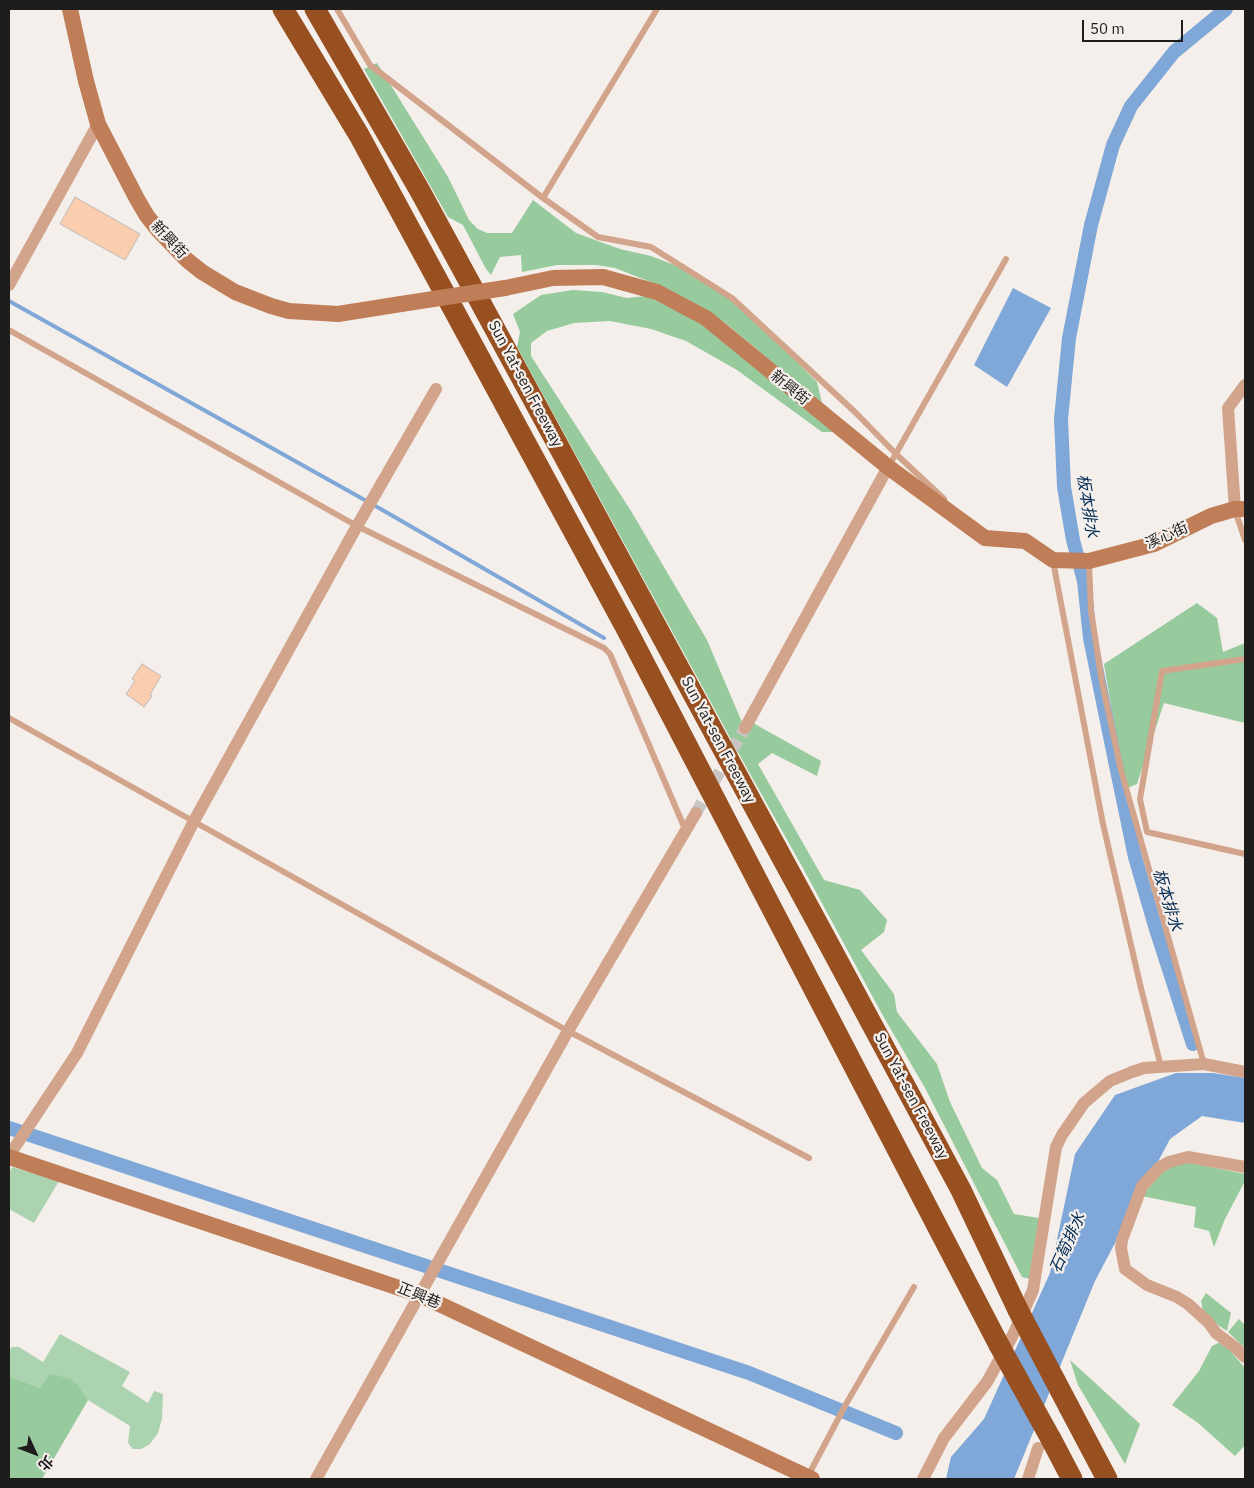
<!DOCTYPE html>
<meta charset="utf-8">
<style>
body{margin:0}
#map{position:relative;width:1254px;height:1488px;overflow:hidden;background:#f4efeb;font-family:"IBM Plex Sans","Noto Sans TC",sans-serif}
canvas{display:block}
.frame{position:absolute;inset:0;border:10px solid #1f1d1c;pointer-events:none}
.north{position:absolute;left:10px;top:1428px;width:50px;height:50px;-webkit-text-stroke:4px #f4efeb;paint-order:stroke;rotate:133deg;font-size:14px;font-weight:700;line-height:20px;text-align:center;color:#1f1d1c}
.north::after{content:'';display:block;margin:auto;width:18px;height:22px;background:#1f1d1c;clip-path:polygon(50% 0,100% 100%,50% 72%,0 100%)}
.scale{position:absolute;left:1082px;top:20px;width:101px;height:22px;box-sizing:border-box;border:2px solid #1f1d1c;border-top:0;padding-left:6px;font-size:15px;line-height:18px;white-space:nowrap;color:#1f1d1c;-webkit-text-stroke:4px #f4efeb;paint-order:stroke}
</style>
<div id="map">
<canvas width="1254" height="1488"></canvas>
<div class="frame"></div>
<div class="north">北</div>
<div class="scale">50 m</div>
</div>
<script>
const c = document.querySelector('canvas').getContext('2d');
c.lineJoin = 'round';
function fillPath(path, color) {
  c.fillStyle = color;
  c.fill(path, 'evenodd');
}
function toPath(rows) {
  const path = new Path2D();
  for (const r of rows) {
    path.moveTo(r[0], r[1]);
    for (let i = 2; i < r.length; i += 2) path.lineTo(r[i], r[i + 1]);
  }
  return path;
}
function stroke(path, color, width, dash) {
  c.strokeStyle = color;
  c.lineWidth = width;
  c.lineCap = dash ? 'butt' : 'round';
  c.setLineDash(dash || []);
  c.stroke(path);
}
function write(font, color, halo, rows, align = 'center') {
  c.font = font + ' "IBM Plex Sans","Noto Sans TC",sans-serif';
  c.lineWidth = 4.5;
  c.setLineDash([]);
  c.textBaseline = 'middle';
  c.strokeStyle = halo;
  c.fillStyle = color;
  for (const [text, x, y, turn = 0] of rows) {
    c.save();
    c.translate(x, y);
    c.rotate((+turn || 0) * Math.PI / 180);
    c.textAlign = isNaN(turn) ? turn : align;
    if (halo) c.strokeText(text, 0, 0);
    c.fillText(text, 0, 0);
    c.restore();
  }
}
fillPath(toPath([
 [12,1167,59,1181,34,1223,9,1209,9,1174],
 [60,1334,130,1372,122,1386,148,1403,154,1391,163,1394,162,1419,158,1433,150,1444,141,1449,133,1449,128,1443,130,1426,88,1400,78,1385,40,1388,9,1376,9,1350,12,1347,19,1347,43,1362]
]), '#abd3af');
fillPath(toPath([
 [377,63,448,177,469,220,478,229,487,233,512,233,533,200,576,233,620,249,651,256,685,269,735,300,817,382,822,403,724,322,668,289,648,281,615,268,596,265,557,265,522,272,521,255,500,257,491,275,486,269,463,225,448,217,364,69],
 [573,290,602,292,627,298,646,296,664,304,699,322,836,432,822,432,737,370,686,341,651,329,610,321,574,323,547,331,531,343,531,356,631,511,707,640,744,727,753,723,821,761,817,776,772,753,758,764,824,880,860,890,887,920,884,932,861,950,894,994,897,1012,937,1064,950,1102,982,1168,997,1180,1014,1214,1039,1218,1030,1279,1022,1277,925,1088,882,1014,804,870,744,763,517,347,520,332,513,314,541,295],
 [1197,603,1217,618,1223,652,1245,643,1245,723,1164,703,1137,784,1125,789,1104,664],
 [1187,1162,1245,1174,1245,1181,1225,1219,1214,1247,1209,1231,1194,1227,1196,1207,1142,1196,1160,1174,1173,1166],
 [1206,1293,1231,1313,1227,1331,1204,1316,1201,1301],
 [1239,1319,1245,1325,1245,1348,1228,1332],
 [1218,1343,1223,1344,1228,1348,1245,1368,1245,1445,1235,1456,1198,1423,1172,1405,1199,1371,1212,1346],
 [1070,1360,1140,1424,1125,1464,1078,1385],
 [50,1374,71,1379,78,1385,88,1400,42,1479,9,1479,9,1376,40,1388]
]), '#97ca9d');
fillPath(toPath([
 [1013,288,1051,308,1007,387,974,365],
 [1176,1073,1213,1073,1245,1078,1245,1123,1202,1116,1170,1139,1095,1281,1014,1479,946,1479,951,1457,984,1419,1050,1273,1075,1154,1115,1095]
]), '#7fa7d7');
stroke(toPath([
 [9,301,379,508,604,638]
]), '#7fa7d7', 4);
stroke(toPath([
 [1193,1044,1155,926,1135,857,1114,756,1090,638,1084,581,1073,540,1064,487,1061,419,1069,338,1091,225,1113,145,1131,106,1174,52,1226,9],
 [9,1128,749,1373,896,1433]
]), '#7fa7d7', 14);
const building = toPath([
 [75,197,140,234,125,260,60,224,75,197],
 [142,664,161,676,150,695,152,696,144,707,126,694,135,681,132,679,142,664]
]);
fillPath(building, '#facdae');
stroke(building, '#beb9b6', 1);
stroke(toPath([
 [696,813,745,728]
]), '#c9c5c2', 12, [12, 6]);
stroke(toPath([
 [337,9,370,65,543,198,598,237,651,247,732,298,856,413,896,454,944,499],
 [543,198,657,9],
 [9,330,357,526,604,648,610,654,685,829],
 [889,466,1006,259],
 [1235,510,1245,540],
 [1053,561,1103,824,1140,984,1161,1067],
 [1089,562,1091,611,1102,682,1121,770,1204,1064],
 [1245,659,1162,671,1140,799,1147,832,1245,854],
 [9,718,568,1031,809,1158],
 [808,1476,846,1404,914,1287]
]), '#d2a48b', 6);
stroke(toPath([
 [9,285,98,124],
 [1235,509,1228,408,1245,385],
 [745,728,888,467],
 [9,1156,77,1053,194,821,357,526,436,389],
 [1245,1167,1188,1157,1169,1162,1160,1167,1142,1186,1122,1240,1121,1248,1125,1269,1147,1285,1177,1297,1188,1304,1208,1322,1216,1333,1236,1348,1245,1357],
 [316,1479,568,1031,696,813],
 [923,1479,944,1438,987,1382,1013,1335,1033,1290,1056,1147,1062,1135,1084,1103,1110,1081,1132,1072,1144,1068,1204,1064,1245,1072],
 [1028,1479,1038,1448]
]), '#d2a48b', 12);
stroke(toPath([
 [70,9,86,81,98,124,137,199,147,216,159,231,187,260,202,272,235,292,271,306,289,311,338,314,401,304],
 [505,288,553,278,603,277,657,292,706,318,888,467,985,538,1025,541,1053,560,1089,561,1154,544,1211,516,1235,509,1245,509],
 [9,1157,420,1295,812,1479]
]), '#c07e58', 16);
stroke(toPath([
 [283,9,359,135,627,630,999,1345],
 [315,9,420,191,819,926,961,1190,1018,1310],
 [1069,1407,1107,1479],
 [1051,1439,1072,1479]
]), '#995020', 21);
stroke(toPath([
 [401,304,505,288]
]), '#c07e58', 16);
stroke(toPath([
 [1018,1310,1069,1407],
 [999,1345,1051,1439]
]), '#995020', 21);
write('15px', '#1f1d1c', '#f4efeb', [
 ["新興街",169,240,47],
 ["Sun Yat-sen Freeway",525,384,62],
 ["新興街",790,388,39],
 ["溪心街",1167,536,-24],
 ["Sun Yat-sen Freeway",718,740,62],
 ["Sun Yat-sen Freeway",911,1096,62],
 ["正興巷",419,1296,22]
]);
write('italic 16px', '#002a55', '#f4efeb', [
 ["板本排水",1087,506,81],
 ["板本排水",1167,900,73],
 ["石筍排水",1068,1243,-66]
]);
</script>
